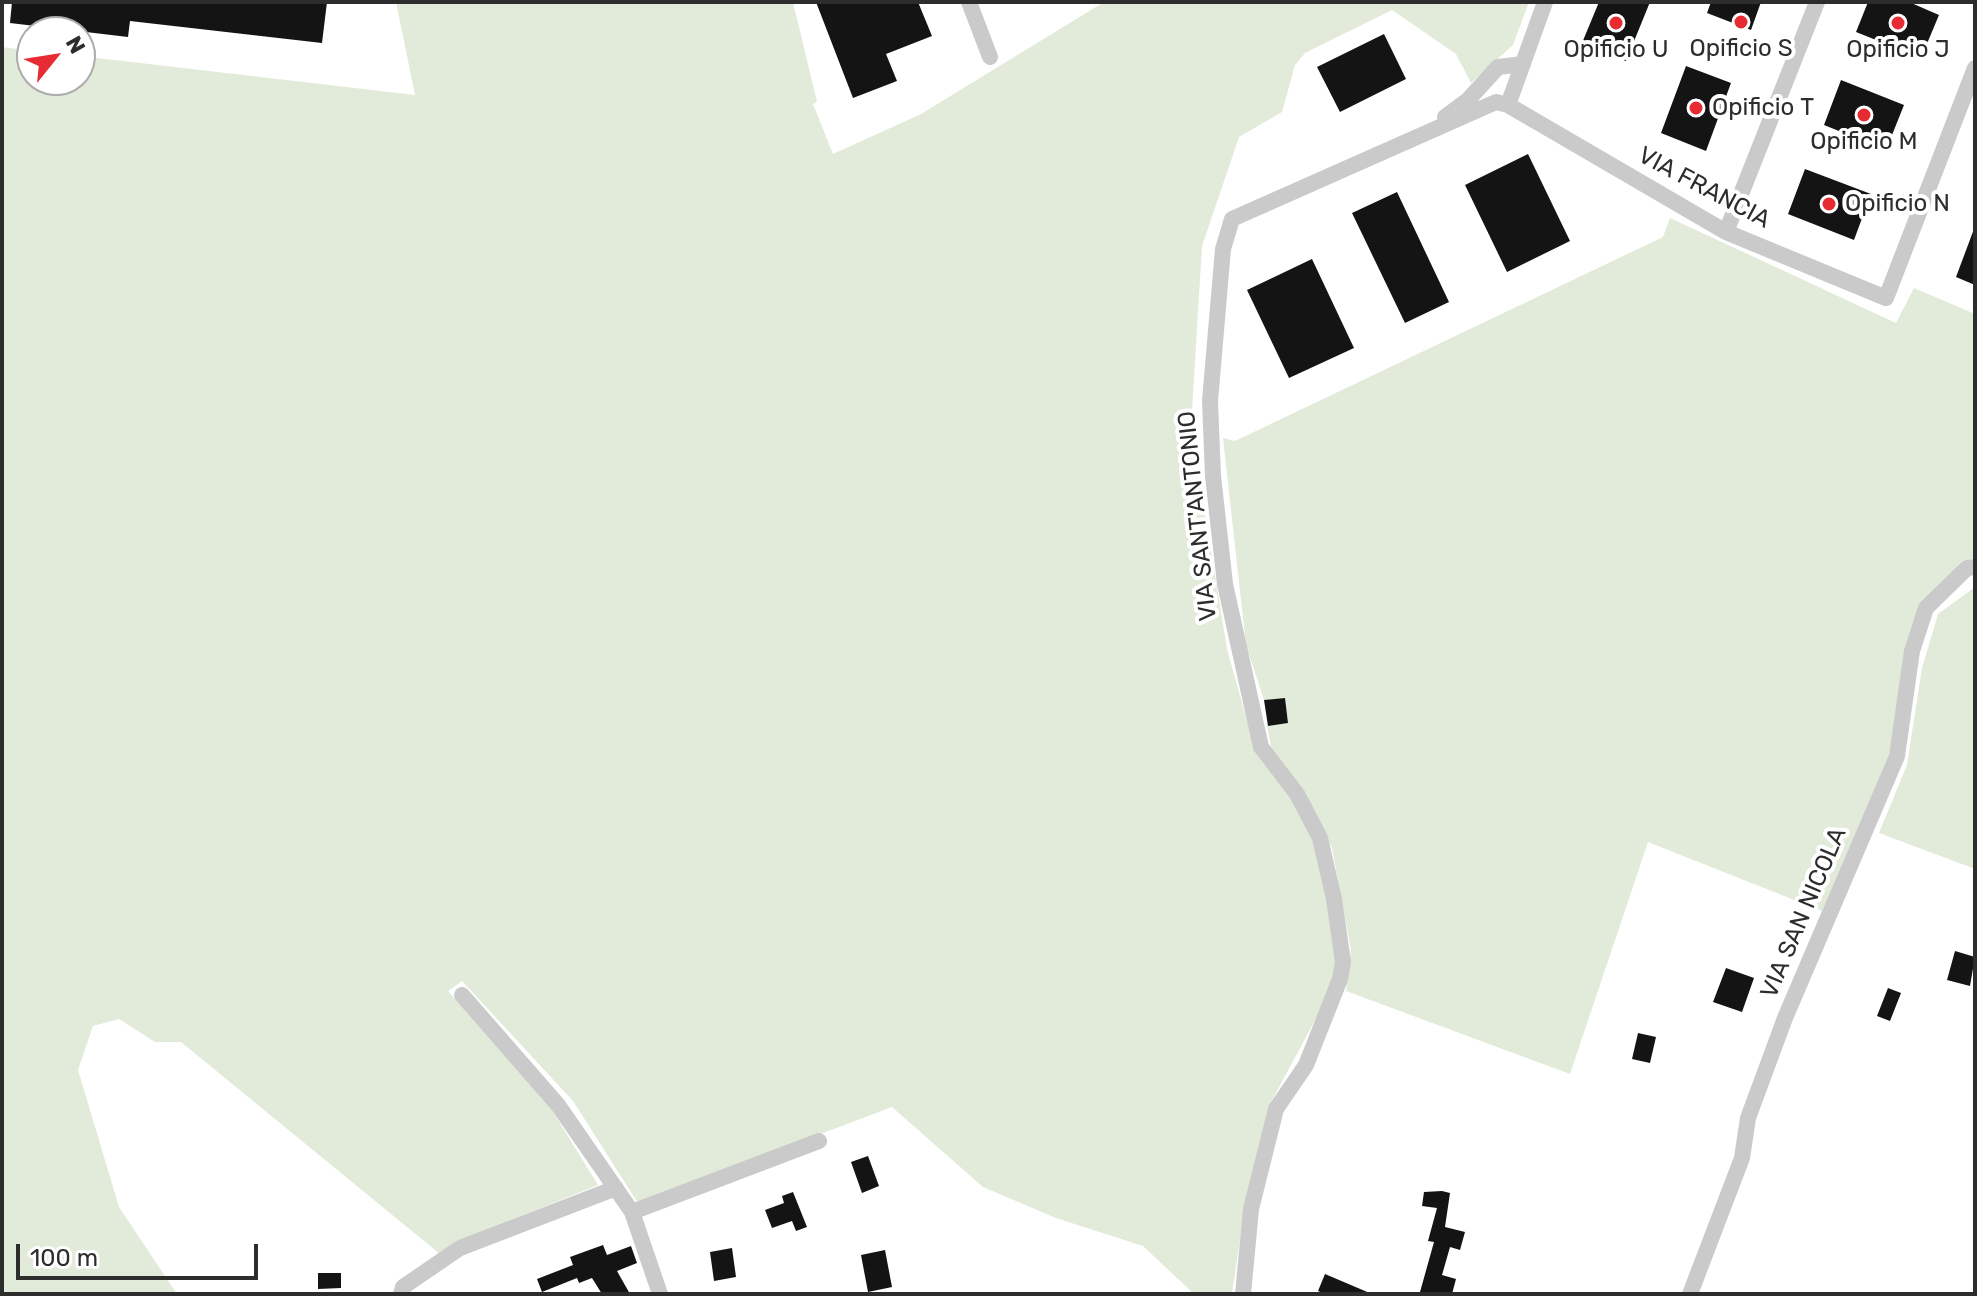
<!DOCTYPE html>
<style>
body{margin:0}
#map{position:relative;width:1977px;height:1296px;overflow:hidden;background:#fff;font-family:Rubik,sans-serif}
canvas{display:block}
.frame{position:absolute;inset:0;border:4px solid #2d2d2d;pointer-events:none}
.north{position:absolute;left:16px;top:16px;width:80px;height:80px;box-sizing:border-box;background:#fff;border:2px solid #ababab;border-radius:50%;rotate:60deg;font-size:22px;font-weight:700;line-height:32px;text-align:center;color:#2d2d2d}
.north::after{content:'';display:block;margin:auto;width:28px;height:36px;background:#e72b32;clip-path:polygon(50% 0,100% 100%,50% 72%,0 100%)}
.scale{position:absolute;left:16px;top:1244px;width:242px;height:36px;box-sizing:border-box;border:4px solid #2d2d2d;border-top:0;padding-left:10px;font-size:24px;line-height:28px;white-space:nowrap;color:#2d2d2d;-webkit-text-stroke:6px #fff;paint-order:stroke}
</style>
<div id="map">
<canvas width="1977" height="1296"></canvas>
<div class="frame"></div>
<div class="north">N</div>
<div class="scale">100 m</div>
</div>
<script>
const c = document.querySelector('canvas').getContext('2d');
c.lineJoin = 'round';
function fillPath(path, color) {
  c.fillStyle = color;
  c.fill(path, 'evenodd');
}
function toPath(rows) {
  const path = new Path2D();
  for (const r of rows) {
    path.moveTo(r[0], r[1]);
    for (let i = 2; i < r.length; i += 2) path.lineTo(r[i], r[i + 1]);
  }
  return path;
}
function stroke(path, color, width, dash) {
  c.strokeStyle = color;
  c.lineWidth = width;
  c.lineCap = dash ? 'butt' : 'round';
  c.setLineDash(dash || []);
  c.stroke(path);
}
function write(font, color, halo, rows, align = 'center') {
  c.font = font + ' Rubik,sans-serif';
  c.lineWidth = 8;
  c.setLineDash([]);
  c.textBaseline = 'middle';
  c.strokeStyle = halo;
  c.fillStyle = color;
  for (const [text, x, y, turn = 0] of rows) {
    c.save();
    c.translate(x, y);
    c.rotate((+turn || 0) * Math.PI / 180);
    c.textAlign = isNaN(turn) ? turn : align;
    if (halo) c.strokeText(text, 0, 0);
    c.fillText(text, 0, 0);
    c.restore();
  }
}
fillPath(toPath([
 [396,2,793,2,817,102,813,104,833,154,921,114,1104,2,1529,2,1513,45,1471,83,1456,54,1392,10,1305,53,1295,65,1282,112,1239,137,1202,246,1191,428,1227,649,1256,753,1298,807,1313,836,1338,943,1336,981,1269,1106,1245,1204,1232,1294,1194,1294,1143,1246,1056,1218,983,1187,892,1107,638,1203,573,1101,462,981,448,991,550,1107,598,1185,468,1237,440,1254,181,1042,155,1042,119,1019,93,1026,78,1070,119,1207,177,1294,2,1294,2,47,32,51,32,80,80,80,80,56,415,95],
 [1670,218,1896,323,1914,288,1975,314,1975,558,1962,561,1917,614,1889,754,1822,911,1648,842,1570,1074,1346,991,1351,950,1332,848,1310,803,1272,752,1267,726,1288,723,1285,698,1264,700,1246,645,1223,438,1235,441,1663,237],
 [1975,587,1975,869,1879,833,1907,765,1922,668,1938,614]
]), '#e2ebd9');
fillPath(toPath([
 [12,2,327,2,322,43,130,21,128,37,10,23],
 [816,2,918,2,932,36,886,54,897,81,853,98],
 [1599,2,1650,2,1626,61,1582,43],
 [1711,2,1761,2,1751,30,1707,13],
 [1868,2,1909,2,1939,15,1921,58,1856,32],
 [1384,34,1406,79,1340,112,1317,67],
 [1686,66,1731,83,1706,151,1661,133],
 [1841,80,1904,105,1886,150,1824,125],
 [1528,154,1570,241,1507,272,1465,185],
 [1805,169,1871,194,1854,240,1788,214],
 [1397,192,1449,302,1405,323,1352,213],
 [1974,229,1975,230,1975,285,1956,277],
 [1312,259,1354,348,1289,378,1247,290],
 [1285,698,1288,723,1268,726,1264,700],
 [1955,951,1975,957,1970,986,1947,980],
 [1726,968,1754,978,1742,1012,1713,1002],
 [1888,988,1901,993,1890,1021,1877,1016],
 [1638,1033,1656,1037,1650,1063,1632,1059],
 [868,1156,879,1186,862,1193,851,1162],
 [1442,1191,1450,1193,1445,1227,1465,1232,1460,1250,1450,1247,1442,1275,1456,1279,1452,1294,1429,1294,1420,1292,1434,1242,1428,1241,1437,1208,1422,1206,1424,1192],
 [793,1192,807,1227,796,1231,792,1221,772,1228,765,1210,784,1203,782,1196],
 [603,1245,607,1255,631,1246,637,1263,617,1271,630,1294,602,1294,592,1278,579,1283,577,1278,542,1292,537,1279,573,1265,570,1257],
 [732,1248,736,1277,714,1281,710,1252],
 [885,1250,892,1287,868,1292,861,1255],
 [318,1273,341,1273,341,1288,318,1289],
 [1325,1274,1372,1294,1325,1294,1318,1291]
]), '#141414');
stroke(toPath([
 [969,2,990,57],
 [1508,105,1545,2],
 [1445,117,1468,100,1498,67,1523,64],
 [1726,232,1817,2],
 [462,995,558,1105,632,1212,660,1294],
 [632,1212,819,1141],
 [401,1294,403,1287,460,1248,616,1188],
 [1243,1294,1251,1209,1276,1109,1306,1065,1340,979,1343,962,1334,899,1320,838,1297,794,1261,747,1225,584,1213,476,1210,401,1223,249,1232,219,1496,102,1508,105,1726,232,1886,298,1975,68],
 [1690,1294,1742,1158,1748,1118,1785,1018,1897,756,1912,651,1926,608,1967,568,1975,567]
]), '#cacaca', 16);
for (const [x, y, r, color] of [
 [1741,22,8,"#e72b32"],
 [1616,23,8,"#e72b32"],
 [1898,23,8,"#e72b32"],
 [1696,108,8,"#e72b32"],
 [1864,115,8,"#e72b32"],
 [1829,204,8,"#e72b32"]
]) {
  const dot = new Path2D();
  dot.arc(x, y, r, 0, 2 * Math.PI);
  c.fillStyle = color;
  c.fill(dot);
  stroke(dot, '#fff', 3);
}
write('24px', '#2d2d2d', '#fff', [
 ["Opificio S",1741,49],
 ["Opificio U",1616,50],
 ["Opificio J",1898,50],
 ["Opificio T",1712,108,"left"],
 ["Opificio M",1864,142],
 ["Opificio N",1845,204,"left"]
]);
write('24px', '#2d2d2d', '#fff', [
 ["VIA FRANCIA",1704,188,28],
 ["VIA SANT'ANTONIO",1198,516,-96],
 ["VIA SAN NICOLA",1804,913,-67]
]);
</script>
